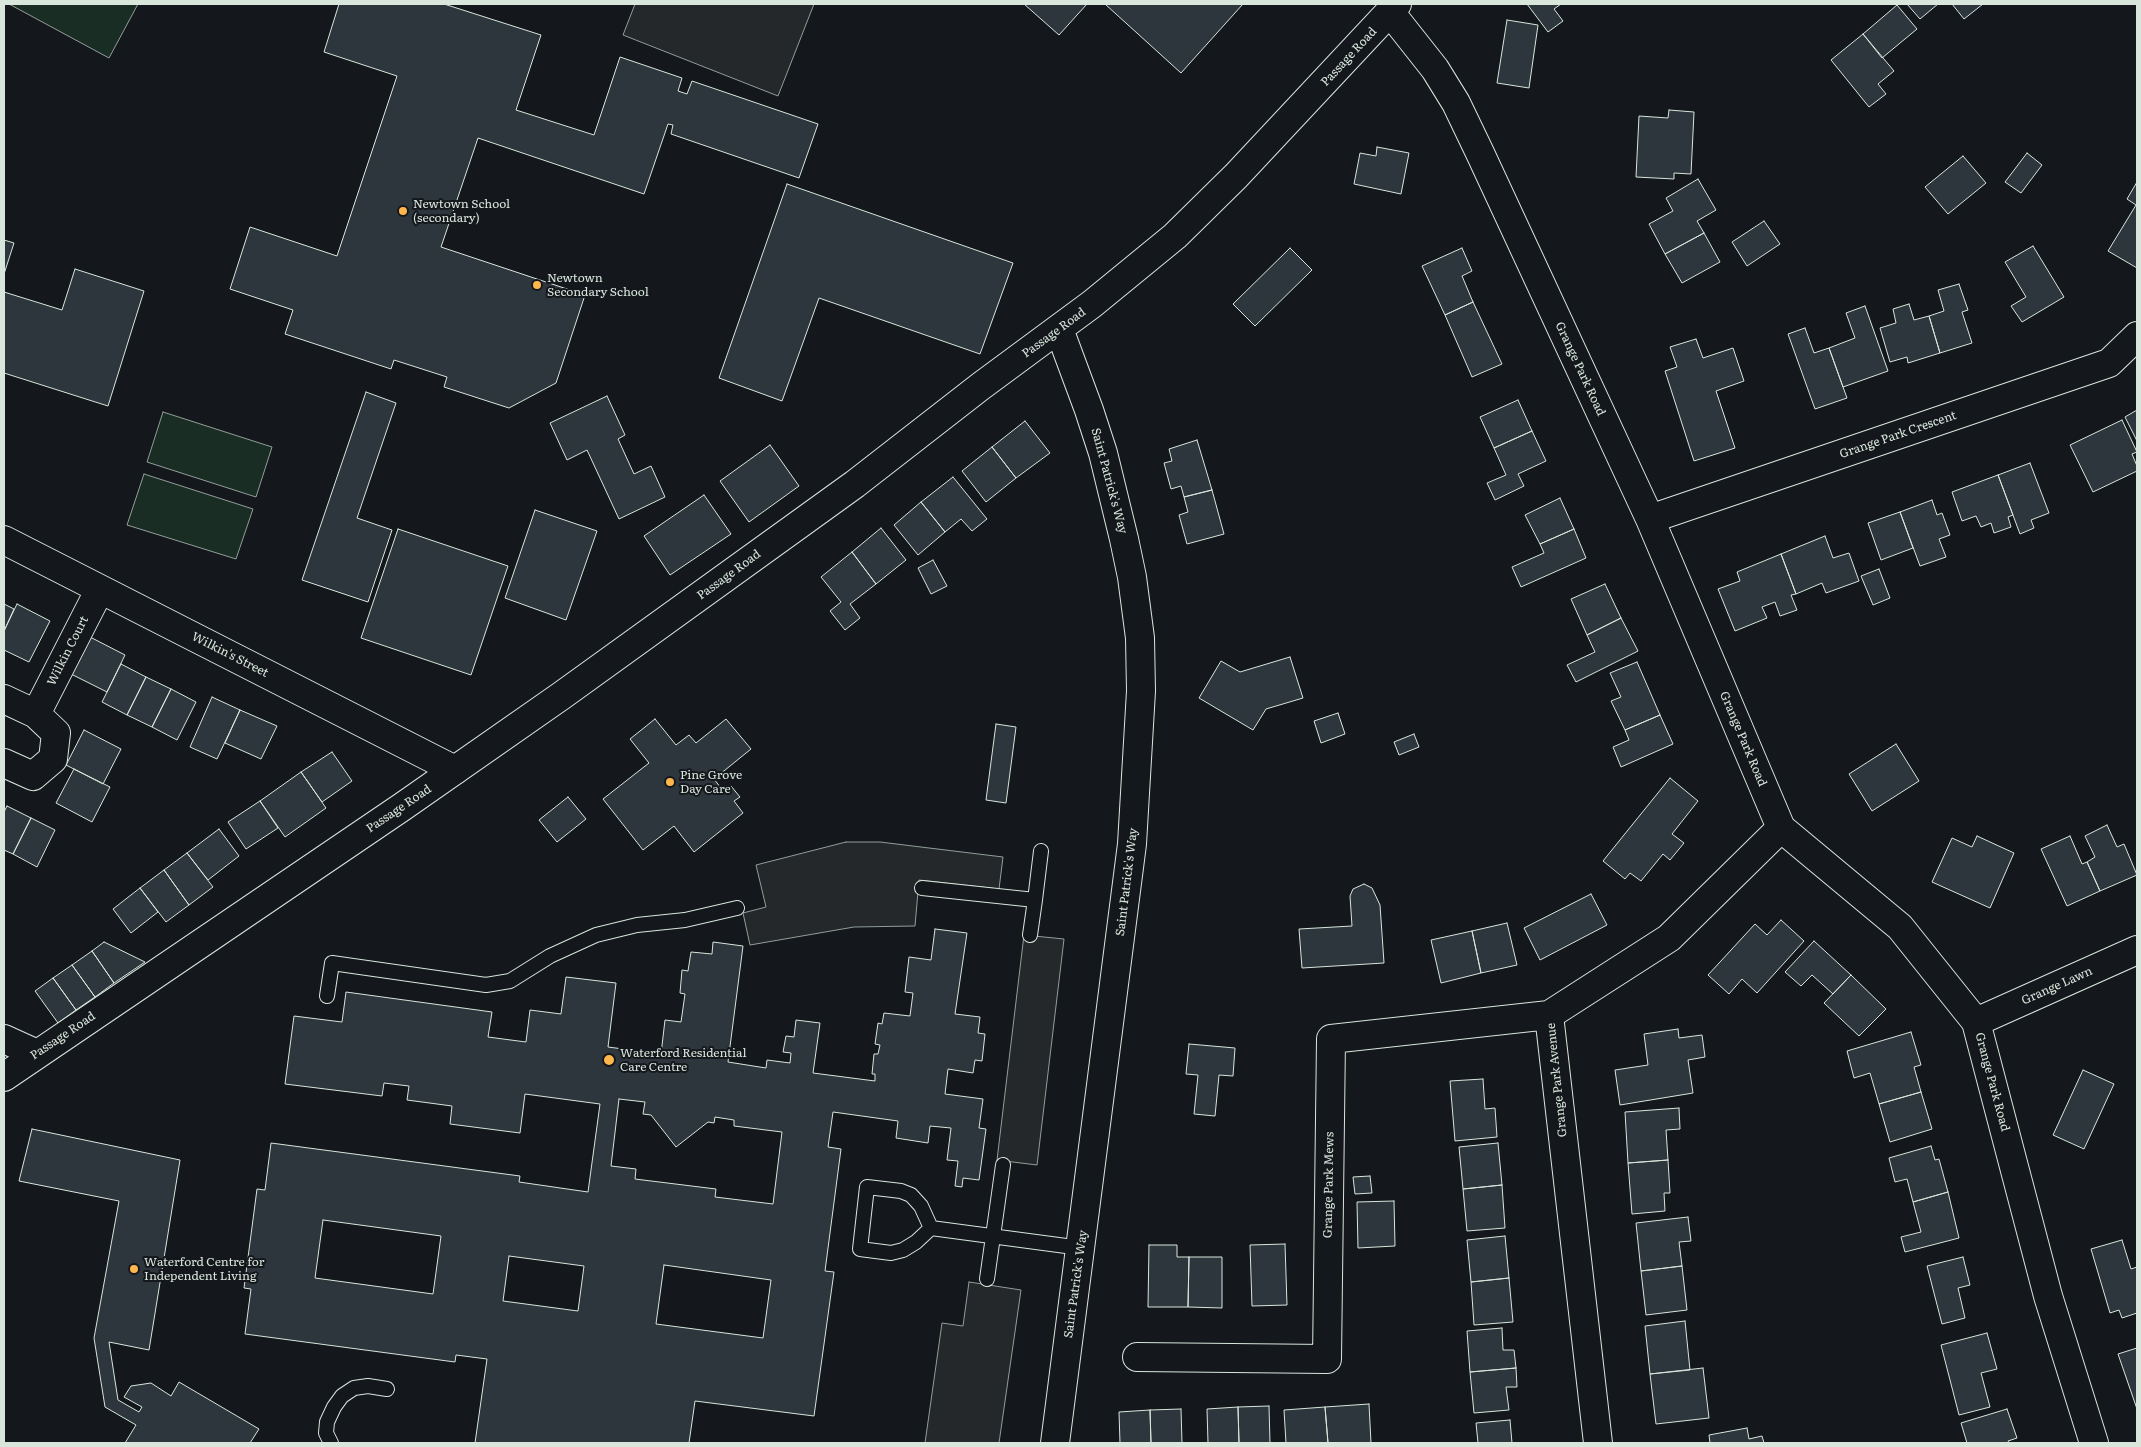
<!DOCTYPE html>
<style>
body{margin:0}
#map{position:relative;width:2141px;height:1447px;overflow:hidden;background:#14181c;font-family:Literata,serif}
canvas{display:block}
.frame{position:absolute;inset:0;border:5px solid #d8e6dc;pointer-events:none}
</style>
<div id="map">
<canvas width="2141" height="1447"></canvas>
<div class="frame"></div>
</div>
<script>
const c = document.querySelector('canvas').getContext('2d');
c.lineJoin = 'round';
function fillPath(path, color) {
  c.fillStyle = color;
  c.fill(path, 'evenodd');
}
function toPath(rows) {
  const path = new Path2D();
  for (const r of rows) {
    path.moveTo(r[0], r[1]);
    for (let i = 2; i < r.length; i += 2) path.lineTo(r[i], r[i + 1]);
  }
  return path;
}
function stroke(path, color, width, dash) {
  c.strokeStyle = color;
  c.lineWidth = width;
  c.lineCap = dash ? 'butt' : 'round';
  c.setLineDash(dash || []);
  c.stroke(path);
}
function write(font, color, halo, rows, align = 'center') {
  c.font = font + ' Literata,serif';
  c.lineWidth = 4;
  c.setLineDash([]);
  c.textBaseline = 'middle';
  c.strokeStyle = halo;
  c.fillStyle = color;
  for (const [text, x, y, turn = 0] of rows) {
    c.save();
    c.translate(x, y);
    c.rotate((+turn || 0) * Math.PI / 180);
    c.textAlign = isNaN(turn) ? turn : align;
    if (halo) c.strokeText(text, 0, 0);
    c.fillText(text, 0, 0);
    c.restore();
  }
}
const green = toPath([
 [9,4,138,4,109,58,9,4],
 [163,412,272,447,256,497,147,462,163,412],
 [144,474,253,509,236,559,127,525,144,474]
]);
fillPath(green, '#1a2d24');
stroke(green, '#939e99', 1);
const parking = toPath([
 [635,4,814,4,778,96,623,35,635,4],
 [846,842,880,842,1003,857,999,889,919,880,915,926,854,927,750,945,743,913,766,907,756,865,846,842],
 [1024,935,1064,939,1037,1165,997,1160,1024,935],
 [969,1282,1021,1290,999,1443,925,1443,942,1323,963,1326,969,1282]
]);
fillPath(parking, '#24282b');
stroke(parking, '#939e99', 1);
const building = toPath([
 [339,4,444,4,541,35,516,110,594,135,620,57,682,78,678,91,687,94,692,81,818,124,799,178,671,134,673,125,668,124,644,194,478,138,441,247,585,295,556,383,509,408,444,387,447,377,394,360,391,369,285,334,293,310,230,289,250,227,337,256,397,76,324,52,339,4],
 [1024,4,1087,4,1059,35,1024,4],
 [1105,4,1243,4,1181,73,1105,4],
 [1527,4,1561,4,1554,9,1563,21,1548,32,1527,4],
 [1907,4,1938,4,1920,19,1907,4],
 [1952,4,1983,4,1964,19,1952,4],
 [1897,5,1917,29,1882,58,1863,34,1897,5],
 [1507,20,1538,25,1529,88,1497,83,1507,20],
 [1863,34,1894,71,1878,84,1886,94,1869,107,1831,60,1863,34],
 [1669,110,1694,112,1691,174,1674,173,1674,179,1636,177,1639,116,1668,118,1669,110],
 [1377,147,1409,153,1401,194,1354,184,1360,153,1376,156,1377,147],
 [2027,153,2042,165,2021,193,2005,182,2027,153],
 [1963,156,1986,183,1948,214,1925,187,1963,156],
 [1698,179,1716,210,1697,221,1704,233,1665,254,1649,224,1673,211,1666,198,1698,179],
 [2137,182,2137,268,2108,251,2136,205,2127,199,2137,182],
 [787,184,1013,263,980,354,819,298,782,401,719,378,787,184],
 [1764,221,1780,244,1747,266,1732,242,1764,221],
 [1704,233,1720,262,1682,283,1665,254,1704,233],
 [4,240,14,243,4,274,4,240],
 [2033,246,2064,297,2022,322,2011,306,2026,297,2005,262,2033,246],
 [1290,248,1312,270,1255,326,1233,304,1290,248],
 [1462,248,1472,271,1462,276,1473,302,1445,315,1422,266,1462,248],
 [75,269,144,291,108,406,4,373,4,292,62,310,75,269],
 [1959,284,1968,310,1962,312,1972,343,1940,353,1929,316,1944,311,1938,290,1959,284],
 [1473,302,1502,364,1472,377,1445,315,1473,302],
 [1909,304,1914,320,1929,316,1940,353,1908,363,1907,357,1890,362,1880,328,1896,323,1893,309,1909,304],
 [1865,306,1888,371,1843,387,1829,348,1855,338,1846,313,1865,306],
 [1805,328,1814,353,1829,348,1847,398,1815,409,1788,334,1805,328],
 [1696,339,1703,358,1733,348,1744,381,1716,391,1735,448,1694,461,1665,371,1677,367,1670,347,1696,339],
 [366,392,396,403,357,518,392,530,368,602,302,580,366,392],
 [607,396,625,435,618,439,634,474,651,466,665,497,619,519,587,450,567,460,550,423,607,396],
 [1518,400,1532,431,1494,448,1480,417,1518,400],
 [2137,410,2137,441,2125,417,2137,410],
 [2122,420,2137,452,2132,454,2137,466,2137,471,2093,492,2070,445,2122,420],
 [1025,421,1050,453,1016,478,992,447,1025,421],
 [1532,431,1546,461,1518,474,1524,486,1495,500,1487,483,1506,475,1494,448,1532,431],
 [1197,440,1212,490,1184,497,1181,486,1171,489,1164,463,1172,461,1169,449,1197,440],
 [770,445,799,486,749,522,720,481,770,445],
 [992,447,1016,478,986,502,962,471,992,447],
 [2030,463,2049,513,2031,520,2034,528,2020,534,1998,475,2030,463],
 [1998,475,2013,515,2008,517,2011,527,1994,533,1991,523,1981,527,1976,516,1962,521,1952,492,1998,475],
 [953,477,987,519,972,531,961,519,945,532,921,502,953,477],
 [1212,490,1224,534,1187,544,1179,515,1188,512,1184,497,1212,490],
 [704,495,731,534,670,575,644,536,704,495],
 [1560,498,1574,529,1540,544,1525,515,1560,498],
 [1932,500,1937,515,1942,513,1950,535,1939,539,1946,557,1920,566,1900,512,1932,500],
 [921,502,945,532,918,555,894,525,921,502],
 [535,510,597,531,566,620,505,598,535,510],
 [1900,512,1913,548,1881,560,1868,523,1900,512],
 [881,528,906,560,876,584,852,552,881,528],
 [398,529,508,566,471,675,361,638,398,529],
 [1574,529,1586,558,1521,587,1512,567,1544,553,1540,544,1574,529],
 [1825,536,1833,558,1849,553,1859,581,1826,593,1822,583,1796,594,1781,554,1825,536],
 [852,552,876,584,850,604,860,618,845,630,830,611,841,602,821,577,852,552],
 [1781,554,1796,594,1791,595,1797,610,1780,616,1775,602,1762,607,1767,618,1735,631,1718,589,1740,581,1737,572,1781,554],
 [933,560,947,586,931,594,918,568,933,560],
 [1879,569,1890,598,1873,605,1861,576,1879,569],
 [1605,584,1621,618,1587,635,1571,599,1605,584],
 [4,604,14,609,4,631,4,604],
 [17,604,50,621,29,662,4,650,4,631,17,604],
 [1621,618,1638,651,1576,682,1567,665,1595,652,1587,635,1621,618],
 [90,637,125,655,107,692,71,674,90,637],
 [1290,657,1303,698,1266,709,1253,730,1199,698,1221,661,1240,672,1290,657],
 [1637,662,1660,715,1625,730,1611,701,1621,697,1610,673,1637,662],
 [121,664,146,677,127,715,102,702,121,664],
 [146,677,171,689,152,727,127,715,146,677],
 [171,689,196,702,177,740,152,727,171,689],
 [212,697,240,710,217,759,190,747,212,697],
 [240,710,277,726,261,759,225,743,240,710],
 [1338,713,1345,734,1321,743,1314,721,1338,713],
 [1660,715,1673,744,1621,767,1613,747,1629,740,1625,730,1660,715],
 [655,719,676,745,689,735,696,743,726,719,751,749,714,779,724,792,731,786,740,797,734,801,743,813,694,852,674,826,643,850,603,799,649,763,630,739,655,719],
 [996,724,1016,727,1006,803,986,800,996,724],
 [84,730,121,749,103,784,66,765,84,730],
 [1414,734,1419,747,1399,755,1394,742,1414,734],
 [1896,744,1919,781,1872,811,1849,774,1896,744],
 [332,752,352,781,322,802,301,772,332,752],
 [74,769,110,787,92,822,56,803,74,769],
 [301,772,326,808,285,837,260,801,301,772],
 [1670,778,1698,801,1672,834,1684,843,1670,860,1663,854,1641,881,1630,873,1625,879,1603,861,1670,778],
 [568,797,586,819,557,842,539,820,568,797],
 [260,801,278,828,246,849,228,822,260,801],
 [7,806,31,818,13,854,4,850,4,812,7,806],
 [31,818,55,830,37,867,13,854,31,818],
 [2107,825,2117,847,2124,844,2137,875,2100,891,2087,862,2095,857,2085,836,2107,825],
 [219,829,239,856,208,880,187,853,219,829],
 [1977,836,2014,853,1990,908,1932,882,1952,838,1972,847,1977,836],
 [2070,836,2082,864,2087,862,2100,891,2067,906,2041,849,2070,836],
 [187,853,213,887,189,905,164,870,187,853],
 [164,870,189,905,166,922,140,888,164,870],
 [1364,884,1372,888,1380,905,1384,963,1302,968,1299,929,1352,926,1350,896,1353,889,1364,884],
 [140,888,158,912,131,933,113,909,140,888],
 [1591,894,1607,925,1540,960,1524,928,1591,894],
 [1781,920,1804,941,1757,993,1742,979,1729,994,1708,975,1755,924,1767,935,1781,920],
 [1507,923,1517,965,1481,973,1472,931,1507,923],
 [935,929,967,933,955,1014,980,1017,978,1033,985,1034,982,1061,975,1060,973,1073,948,1069,945,1094,983,1099,979,1128,986,1129,979,1180,963,1178,962,1187,955,1186,958,1161,947,1160,951,1128,930,1126,928,1143,896,1138,898,1121,833,1112,828,1147,841,1149,825,1271,834,1272,814,1416,695,1401,689,1443,475,1443,487,1359,456,1355,455,1362,245,1334,251,1289,244,1288,257,1189,265,1190,271,1143,520,1176,519,1182,588,1192,600,1104,525,1094,520,1133,450,1124,452,1106,407,1100,409,1086,384,1083,382,1096,285,1084,294,1016,342,1022,346,992,492,1012,488,1037,526,1042,530,1010,561,1014,566,977,616,983,608,1047,661,1054,665,1020,681,1022,685,994,680,993,682,970,688,971,691,952,712,954,713,942,743,946,728,1062,766,1068,767,1060,790,1063,791,1053,783,1052,786,1036,794,1037,796,1020,820,1023,813,1073,875,1081,875,1074,872,1074,874,1054,878,1054,880,1045,875,1044,878,1023,882,1024,884,1013,910,1016,913,993,905,992,909,957,931,960,935,929],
 [619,1099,645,1102,643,1114,651,1115,676,1147,708,1122,714,1123,715,1117,734,1120,734,1126,782,1132,773,1204,715,1197,716,1189,635,1179,636,1169,611,1166,619,1099],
 [323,1220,441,1236,433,1294,315,1278,323,1220],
 [509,1256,584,1266,578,1311,503,1301,509,1256],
 [664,1265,771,1280,763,1338,656,1324,664,1265],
 [1472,931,1481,973,1441,983,1431,940,1472,931],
 [1814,941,1851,975,1833,994,1812,975,1801,986,1785,972,1814,941],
 [104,942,145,962,114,983,92,951,104,942],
 [92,951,114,983,95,997,72,965,92,951],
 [72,965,95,997,76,1010,53,978,72,965],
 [1851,975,1886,1009,1859,1036,1824,1003,1851,975],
 [53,978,76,1010,58,1023,35,991,53,978],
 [1678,1029,1679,1038,1702,1035,1705,1057,1688,1060,1693,1093,1620,1105,1615,1070,1648,1065,1644,1034,1678,1029],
 [1911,1032,1921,1065,1914,1067,1921,1092,1879,1104,1870,1073,1854,1078,1847,1051,1911,1032],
 [1189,1044,1235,1048,1233,1076,1219,1075,1215,1116,1194,1114,1198,1075,1186,1074,1189,1044],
 [2083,1070,2114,1084,2084,1149,2053,1135,2083,1070],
 [1483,1079,1485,1109,1495,1108,1497,1137,1455,1141,1450,1081,1483,1079],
 [1921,1092,1932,1129,1890,1142,1879,1104,1921,1092],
 [1679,1108,1680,1129,1666,1130,1668,1160,1628,1163,1625,1112,1679,1108],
 [32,1129,180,1160,149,1350,109,1342,118,1400,139,1412,142,1407,124,1397,131,1386,151,1383,171,1396,179,1382,259,1429,250,1443,125,1443,136,1425,105,1407,94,1338,119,1201,19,1181,32,1129],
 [1498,1143,1502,1185,1463,1189,1459,1147,1498,1143],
 [1931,1146,1935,1160,1939,1159,1948,1192,1913,1202,1907,1179,1895,1182,1889,1158,1931,1146],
 [1668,1160,1670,1193,1664,1193,1665,1211,1632,1214,1628,1163,1668,1160],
 [1370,1176,1372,1193,1355,1194,1353,1177,1370,1176],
 [1502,1185,1505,1228,1467,1231,1463,1189,1502,1185],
 [1948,1192,1959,1238,1905,1252,1901,1237,1921,1232,1913,1202,1948,1192],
 [1394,1201,1395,1246,1358,1248,1357,1202,1394,1201],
 [1688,1217,1691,1241,1679,1242,1682,1266,1641,1271,1636,1223,1688,1217],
 [1505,1236,1509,1278,1471,1282,1467,1240,1505,1236],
 [2122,1240,2131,1269,2137,1267,2137,1313,2122,1318,2119,1310,2110,1313,2091,1249,2122,1240],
 [1285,1244,1287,1305,1252,1306,1250,1245,1285,1244],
 [1149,1245,1177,1245,1177,1257,1189,1257,1188,1307,1148,1307,1149,1245],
 [1189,1257,1222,1257,1222,1308,1188,1307,1189,1257],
 [1963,1257,1970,1285,1958,1288,1965,1318,1942,1324,1927,1266,1963,1257],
 [1682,1266,1687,1310,1646,1315,1641,1271,1682,1266],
 [1509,1278,1513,1322,1474,1325,1471,1282,1509,1278],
 [1685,1321,1690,1370,1650,1374,1645,1326,1685,1321],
 [1502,1328,1503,1350,1514,1350,1516,1368,1470,1372,1467,1331,1502,1328],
 [1987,1333,1997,1369,1981,1373,1990,1407,1959,1415,1941,1345,1987,1333],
 [2137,1348,2137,1409,2118,1354,2137,1348],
 [1516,1368,1517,1387,1506,1387,1509,1410,1474,1413,1470,1372,1516,1368],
 [1703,1368,1709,1418,1656,1424,1650,1374,1703,1368],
 [1369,1404,1371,1443,1328,1443,1325,1407,1369,1404],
 [1269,1406,1270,1443,1239,1443,1238,1407,1269,1406],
 [1238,1407,1239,1443,1208,1443,1207,1409,1238,1407],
 [1325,1407,1328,1443,1286,1443,1284,1410,1325,1407],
 [1181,1409,1182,1443,1151,1443,1150,1410,1181,1409],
 [2007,1409,2017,1438,2008,1441,2009,1443,1967,1443,1961,1423,2007,1409],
 [1150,1410,1151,1443,1120,1443,1119,1412,1150,1410],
 [1510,1420,1512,1443,1521,1443,1478,1443,1476,1423,1510,1420],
 [1747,1428,1749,1439,1762,1436,1764,1443,1710,1443,1709,1435,1747,1428]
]);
fillPath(building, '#2c363c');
stroke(building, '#d8e6dc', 1);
const lane = toPath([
 [922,888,1035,900,1030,935],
 [1035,900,1041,851],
 [327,996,332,963,486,985,510,981,550,956,596,935,637,925,685,920,737,908],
 [931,1228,921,1206,911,1195,901,1191,867,1187,860,1249,891,1253,903,1250,916,1242,931,1228,1081,1248],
 [987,1279,1003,1165],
 [331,1443,326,1433,327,1422,334,1407,342,1396,354,1388,368,1386,387,1389]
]);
const street = toPath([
 [1390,12,1435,69,1456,103,1480,153,1650,519,1781,828,1900,927,1976,1022,2048,1296,2094,1443],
 [1650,519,2109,363,2137,336],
 [4,540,455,770],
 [4,699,36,714,56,733,53,759,33,776,4,763],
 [36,714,100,589],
 [1976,1022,2137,950],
 [4,1039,37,1054],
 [1137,1357,1327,1359,1331,1039,1549,1015],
 [1598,1443,1549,1015,1669,938,1781,828]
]);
const secondary = toPath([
 [4,1077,402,807,561,696,855,484,981,386,1092,304,1175,236,1236,176,1397,4],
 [1055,1443,1132,844,1141,691,1140,638,1132,577,1124,539,1103,453,1089,410,1059,329]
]);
stroke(lane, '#d8e6dc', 16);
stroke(street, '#d8e6dc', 30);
stroke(secondary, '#d8e6dc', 30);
stroke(lane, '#14181c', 14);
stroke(street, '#14181c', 28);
stroke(secondary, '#14181c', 28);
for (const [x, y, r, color] of [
 [403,211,5,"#ffb74d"],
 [537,285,5,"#ffb74d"],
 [670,782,5,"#ffb74d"],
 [609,1060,6,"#ffb74d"],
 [134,1269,5,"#ffb74d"]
]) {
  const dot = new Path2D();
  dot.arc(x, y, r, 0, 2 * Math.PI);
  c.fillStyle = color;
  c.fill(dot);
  stroke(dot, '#14181c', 2);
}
write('12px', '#d8e6dc', '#14181c', [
 ["Passage Road",1349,57,-47],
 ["Passage Road",1054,333,-36],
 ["Grange Park Road",1580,369,65],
 ["Grange Park Crescent",1898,435,-19],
 ["Saint Patrick's Way",1109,481,75],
 ["Passage Road",729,575,-36],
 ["Wilkin Court",68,651,-63],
 ["Wilkin's Street",230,655,27],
 ["Grange Park Road",1743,739,67],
 ["Passage Road",399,809,-34],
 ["Saint Patrick's Way",1127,882,-83],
 ["Grange Lawn",2057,986,-24],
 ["Passage Road",63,1036,-34],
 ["Grange Park Avenue",1557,1080,-96],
 ["Grange Park Road",1992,1082,75],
 ["Grange Park Mews",1329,1185,-89],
 ["Saint Patrick's Way",1076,1284,-82]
]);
write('12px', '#d8e6dc', '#14181c', [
 ["Newtown School",413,204],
 ["(secondary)",413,218],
 ["Newtown",547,278],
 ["Secondary School",547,292],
 ["Pine Grove",680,775],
 ["Day Care",680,789],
 ["Waterford Residential",620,1053],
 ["Care Centre",620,1067],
 ["Waterford Centre for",144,1262],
 ["Independent Living",144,1276]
], 'left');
</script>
